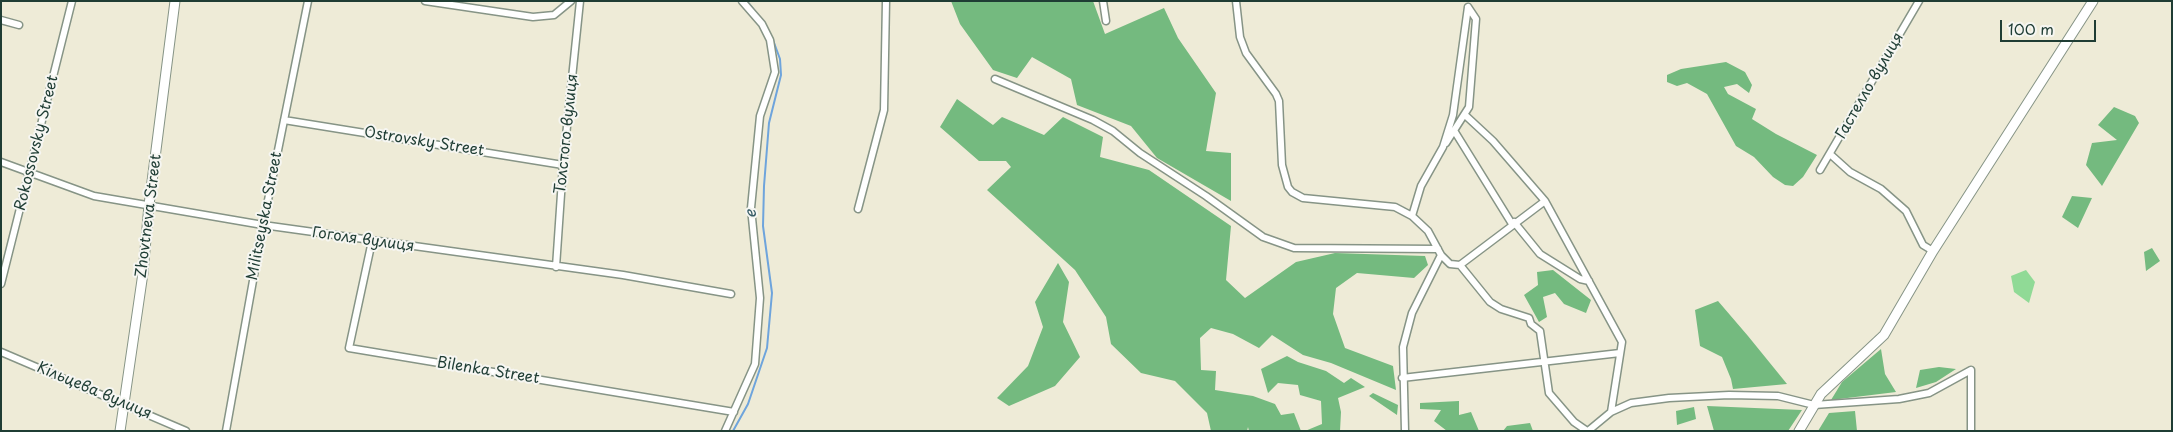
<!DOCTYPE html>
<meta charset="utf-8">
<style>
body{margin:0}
#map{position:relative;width:2173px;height:432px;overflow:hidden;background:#eeebd7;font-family:"Playpen Sans",sans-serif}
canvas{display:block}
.frame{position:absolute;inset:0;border:2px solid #1f3d34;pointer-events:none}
.scale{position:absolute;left:2000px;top:20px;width:96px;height:22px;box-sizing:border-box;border:2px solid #1f3d34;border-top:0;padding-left:6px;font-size:15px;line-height:18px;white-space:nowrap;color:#1f3d34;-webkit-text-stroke:4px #f6f6f2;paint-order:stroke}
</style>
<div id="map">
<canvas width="2173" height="432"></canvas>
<div class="frame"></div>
<div class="scale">100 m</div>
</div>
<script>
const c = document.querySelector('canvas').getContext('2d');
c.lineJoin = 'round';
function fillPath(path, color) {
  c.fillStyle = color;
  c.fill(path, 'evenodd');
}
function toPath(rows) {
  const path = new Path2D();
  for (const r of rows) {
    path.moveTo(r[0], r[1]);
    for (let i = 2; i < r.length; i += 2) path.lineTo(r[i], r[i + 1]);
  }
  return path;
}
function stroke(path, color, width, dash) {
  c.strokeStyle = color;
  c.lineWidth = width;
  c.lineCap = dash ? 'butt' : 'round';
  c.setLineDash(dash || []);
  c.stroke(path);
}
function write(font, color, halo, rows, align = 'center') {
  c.font = font + ' "Playpen Sans",sans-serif';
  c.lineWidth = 4;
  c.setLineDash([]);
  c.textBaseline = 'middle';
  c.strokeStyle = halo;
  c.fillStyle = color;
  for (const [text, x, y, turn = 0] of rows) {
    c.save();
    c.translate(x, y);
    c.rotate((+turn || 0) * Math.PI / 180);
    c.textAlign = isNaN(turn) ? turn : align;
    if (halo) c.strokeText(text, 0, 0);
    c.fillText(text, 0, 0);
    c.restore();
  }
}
fillPath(toPath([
 [2026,270,2035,282,2029,303,2014,292,2011,276]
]), '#90da96');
fillPath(toPath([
 [951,1,1093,1,1105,34,1164,8,1178,38,1216,93,1206,151,1231,153,1231,201,1157,158,1131,126,1077,105,1071,79,1032,57,1017,78,993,70,960,24],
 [1726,62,1745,72,1752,85,1749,93,1737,84,1724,87,1728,94,1756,109,1752,119,1776,134,1817,155,1803,177,1793,186,1785,185,1773,177,1754,157,1736,146,1707,94,1687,83,1677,86,1667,82,1667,75,1681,69],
 [957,99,993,125,1002,117,1044,135,1063,117,1103,137,1100,157,1149,170,1231,226,1226,280,1245,298,1296,262,1335,253,1425,256,1428,265,1414,278,1357,273,1336,288,1333,314,1345,348,1393,366,1396,390,1331,363,1303,355,1272,335,1259,348,1233,334,1211,328,1200,338,1201,370,1216,371,1215,390,1253,396,1275,404,1281,415,1294,413,1301,431,1249,431,1248,427,1247,431,1211,431,1207,413,1175,381,1141,373,1111,344,1106,317,1075,270,987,190,1011,167,1006,161,979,161,940,127],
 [2114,107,2135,116,2139,123,2102,186,2086,165,2092,143,2117,140,2098,125],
 [2072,196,2092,198,2078,228,2062,217],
 [2152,248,2160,261,2146,271,2144,252],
 [1058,263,1069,282,1063,322,1080,357,1055,386,1009,406,997,398,1028,366,1043,327,1035,302],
 [1553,270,1591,300,1586,313,1564,304,1555,293,1543,297,1547,317,1539,322,1524,295,1538,285,1537,272],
 [1718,301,1748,336,1787,384,1733,389,1731,379,1722,357,1700,346,1695,310],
 [1881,349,1885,374,1896,392,1831,400,1842,382],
 [1287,356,1298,362,1326,371,1344,383,1351,378,1365,387,1338,398,1341,412,1340,431,1305,431,1322,424,1321,401,1300,395,1298,385,1278,383,1268,393,1261,369],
 [1939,367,1956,369,1936,382,1916,388,1920,370],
 [1373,393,1398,405,1397,415,1369,396],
 [1459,401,1459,415,1471,412,1479,431,1447,431,1434,421,1441,410,1420,409,1420,403],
 [1707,406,1802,410,1788,431,1714,431],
 [1694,407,1696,419,1677,425,1676,411],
 [1855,411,1857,431,1818,431,1829,413],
 [1530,423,1533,431,1503,431,1507,426]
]), '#74ba7f');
stroke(toPath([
 [747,1,758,15],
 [733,431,748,404,767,348,772,293,763,226,764,186,769,123,781,75,780,59,773,40]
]), '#6ea4dc', 2);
const minor = toPath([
 [425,1,533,17,554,15,571,1],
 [1103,1,1106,21],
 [1236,1,1240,37,1246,53,1276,94,1279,101,1282,165,1288,187,1292,192,1303,198,1395,207,1412,216,1428,231,1441,255,1450,264,1460,265,1490,302,1501,309,1529,318,1531,324,1540,331,1549,393,1574,422,1587,431],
 [1,20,19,25],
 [995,79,1093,120,1113,131,1140,153,1206,196,1263,237,1294,248,1438,249],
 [1465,115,1493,141,1545,201,1622,342,1611,412],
 [284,120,563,165],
 [1455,132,1512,224],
 [1446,143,1469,107,1476,19,1468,7],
 [1830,154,1850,172,1881,189,1906,211,1923,245,1933,251],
 [1,162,94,196,263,225,623,275,731,294],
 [1820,170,1919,1],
 [858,209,884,110,886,1],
 [1412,216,1421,186,1443,147,1453,115,1468,7],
 [1514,222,1540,254,1580,279,1589,281],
 [372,241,349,348,734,412],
 [1460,265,1545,201],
 [556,267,563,165,580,1],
 [1,284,72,1],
 [1,352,186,431],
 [1402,378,1620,353],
 [226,431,263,225,308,1],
 [725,431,755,364,760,298,751,208,760,116,775,72,770,40,762,24,742,1],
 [1405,431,1403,347,1412,313,1441,255],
 [1588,431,1611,412,1631,403,1669,398,1729,395,1778,396,1814,405,1899,399,1929,393,1971,370,1971,431]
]);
const major = toPath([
 [120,431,143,273,149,205,175,1],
 [1799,431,1821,394,1884,335,1933,251,2093,1]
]);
stroke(minor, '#869486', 9);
stroke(major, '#869486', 11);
stroke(minor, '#fff', 6);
stroke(major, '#fff', 9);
write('15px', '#1f3d34', '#f6f6f2', [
 ["Гастелло вулиця",1870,86,-60],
 ["Толстого вулиця",567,134,-84],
 ["Ostrovsky Street",424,142,9],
 ["Rokossovsky Street",37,143,-76],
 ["Zhovtneva Street",149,216,-83],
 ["Militseyska Street",265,216,-79],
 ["Гоголя вулиця",363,240,8],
 ["Bilenka Street",488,371,9],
 ["Кільцева вулиця",94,391,23]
]);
write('italic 16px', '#375c66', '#f6f6f2', [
 ["e",752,214,-90]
]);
</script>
